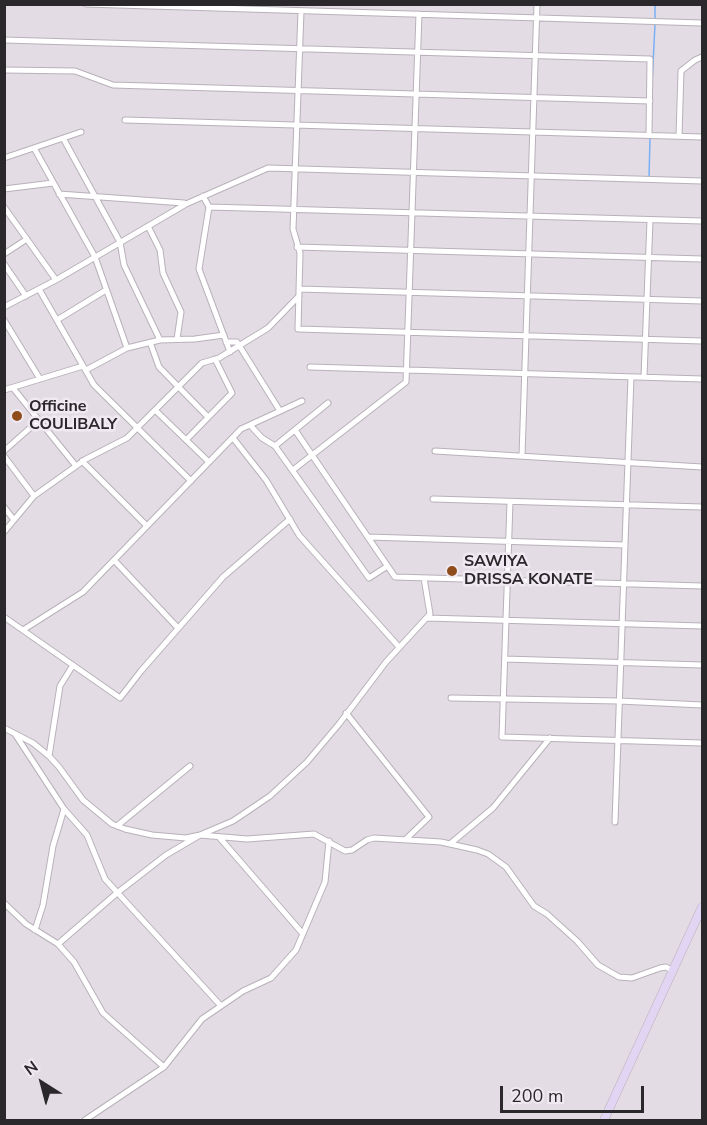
<!DOCTYPE html>
<style>
body{margin:0}
#map{position:relative;width:707px;height:1125px;overflow:hidden;background:#e3dce4;font-family:"Nunito Sans",sans-serif}
canvas{display:block}
.frame{position:absolute;inset:0;border:6px solid #2b282b;pointer-events:none}
.north{position:absolute;left:12px;top:1053px;width:60px;height:60px;-webkit-text-stroke:4px #f0e9f1;paint-order:stroke;rotate:324deg;font-size:16px;font-weight:700;line-height:24px;text-align:center;color:#2b282b}
.north::after{content:'';display:block;margin:auto;width:21px;height:27px;background:#2b282b;clip-path:polygon(50% 0,100% 100%,50% 72%,0 100%)}
.scale{position:absolute;left:500px;top:1086px;width:144px;height:27px;box-sizing:border-box;border:3px solid #2b282b;border-top:0;padding-left:8px;font-size:18px;line-height:21px;white-space:nowrap;color:#2b282b;-webkit-text-stroke:4px #f0e9f1;paint-order:stroke}
</style>
<div id="map">
<canvas width="707" height="1125"></canvas>
<div class="frame"></div>
<div class="north">N</div>
<div class="scale">200 m</div>
</div>
<script>
const c = document.querySelector('canvas').getContext('2d');
c.lineJoin = 'round';
function toPath(rows) {
  const path = new Path2D();
  for (const r of rows) {
    path.moveTo(r[0], r[1]);
    for (let i = 2; i < r.length; i += 2) path.lineTo(r[i], r[i + 1]);
  }
  return path;
}
function stroke(path, color, width, dash) {
  c.strokeStyle = color;
  c.lineWidth = width;
  c.lineCap = dash ? 'butt' : 'round';
  c.setLineDash(dash || []);
  c.stroke(path);
}
function write(font, color, halo, rows, align = 'center') {
  c.font = font + ' "Nunito Sans",sans-serif';
  c.lineWidth = 5;
  c.setLineDash([]);
  c.textBaseline = 'middle';
  c.strokeStyle = halo;
  c.fillStyle = color;
  for (const [text, x, y, turn = 0] of rows) {
    c.save();
    c.translate(x, y);
    c.rotate((+turn || 0) * Math.PI / 180);
    c.textAlign = isNaN(turn) ? turn : align;
    if (halo) c.strokeText(text, 0, 0);
    c.fillText(text, 0, 0);
    c.restore();
  }
}
stroke(toPath([
 [655,19,655,4],
 [652,85,655,24],
 [649,178,650,138]
]), '#79b0f6', 1.5);
const street = toPath([
 [86,4,702,23],
 [301,11,293,229,300,253,298,329,702,341],
 [4,40,650,59,649,134],
 [4,70,75,71,113,85,650,101],
 [125,120,702,137],
 [679,136,681,71,695,60,702,57],
 [63,138,120,242,124,265,160,340],
 [34,148,95,257,127,348],
 [4,158,81,132],
 [4,189,53,183],
 [59,194,184,203],
 [203,196,209,207,199,269,230,352],
 [4,207,56,280],
 [209,207,702,221],
 [148,226,160,250,163,273,181,312,177,339],
 [297,247,702,259],
 [4,254,27,239],
 [4,264,26,296],
 [39,289,94,385,191,481],
 [299,289,702,301],
 [4,307,56,280,186,204,268,168,702,181],
 [4,320,40,379],
 [57,320,106,290],
 [150,342,159,367,208,417],
 [226,342,237,342,280,411],
 [310,367,702,379],
 [86,370,127,348,160,340,195,339,224,335],
 [644,377,650,220],
 [13,388,76,466],
 [4,390,83,366],
 [155,410,209,462],
 [250,425,262,438,275,446,369,578,386,567],
 [295,430,395,577,702,586],
 [233,438,266,480,299,535,399,647],
 [186,440,232,393,215,359],
 [275,446,328,403],
 [4,451,39,420],
 [435,451,702,467],
 [4,456,34,496],
 [522,456,537,4],
 [82,461,147,526],
 [293,470,406,382,419,14],
 [433,499,702,507],
 [510,502,502,737,702,743],
 [4,507,14,520],
 [4,532,34,496,86,459,127,438,202,363,219,358,268,328,299,296],
 [368,537,625,545],
 [114,560,178,628],
 [4,617,120,698,141,671,223,577,290,519],
 [427,618,702,626],
 [23,630,83,592,241,429,302,401],
 [505,659,702,665],
 [451,698,619,701,702,705],
 [346,713,429,817,406,839],
 [4,728,33,743,49,756,59,767,83,800,112,824,125,829,152,835,186,838,200,835,247,839,314,834,345,851,352,850,367,840,374,838,441,842,477,850,488,854,506,867,534,906,547,914,577,941,598,965,619,977,632,978,660,968,666,967,673,971],
 [15,734,64,809,87,835,105,879,221,1006],
 [49,756,60,686,73,665],
 [615,822,631,377],
 [117,826,190,766],
 [219,837,303,934],
 [450,844,493,808,550,738],
 [4,903,26,924,58,944,74,962,103,1013,164,1067],
 [35,930,43,905,53,846,64,809],
 [58,944,117,893,166,855,200,835,233,821,270,796,307,762,339,724,386,662,430,614,424,578],
 [85,1120,164,1067,202,1019,243,991,271,978,296,950,325,882,329,841]
]);
const secondary = toPath([
 [604,1120,702,907]
]);
stroke(street, '#b8b1b9', 7);
stroke(secondary, '#b8b1b9', 9);
stroke(street, '#fff', 5);
stroke(secondary, '#e2d5f4', 8);
for (const [x, y, r, color] of [
 [17,416,6,"#8f4d1c"],
 [452,571,6,"#8f4d1c"]
]) {
  const dot = new Path2D();
  dot.arc(x, y, r, 0, 2 * Math.PI);
  c.fillStyle = color;
  c.fill(dot);
  stroke(dot, '#f0e9f1', 2);
}
write('bold 16px', '#2b282b', '#f0e9f1', [
 ["Officine",29,407],
 ["COULIBALY",29,425],
 ["SAWIYA",464,562],
 ["DRISSA KONATE",464,580]
], 'left');
</script>
